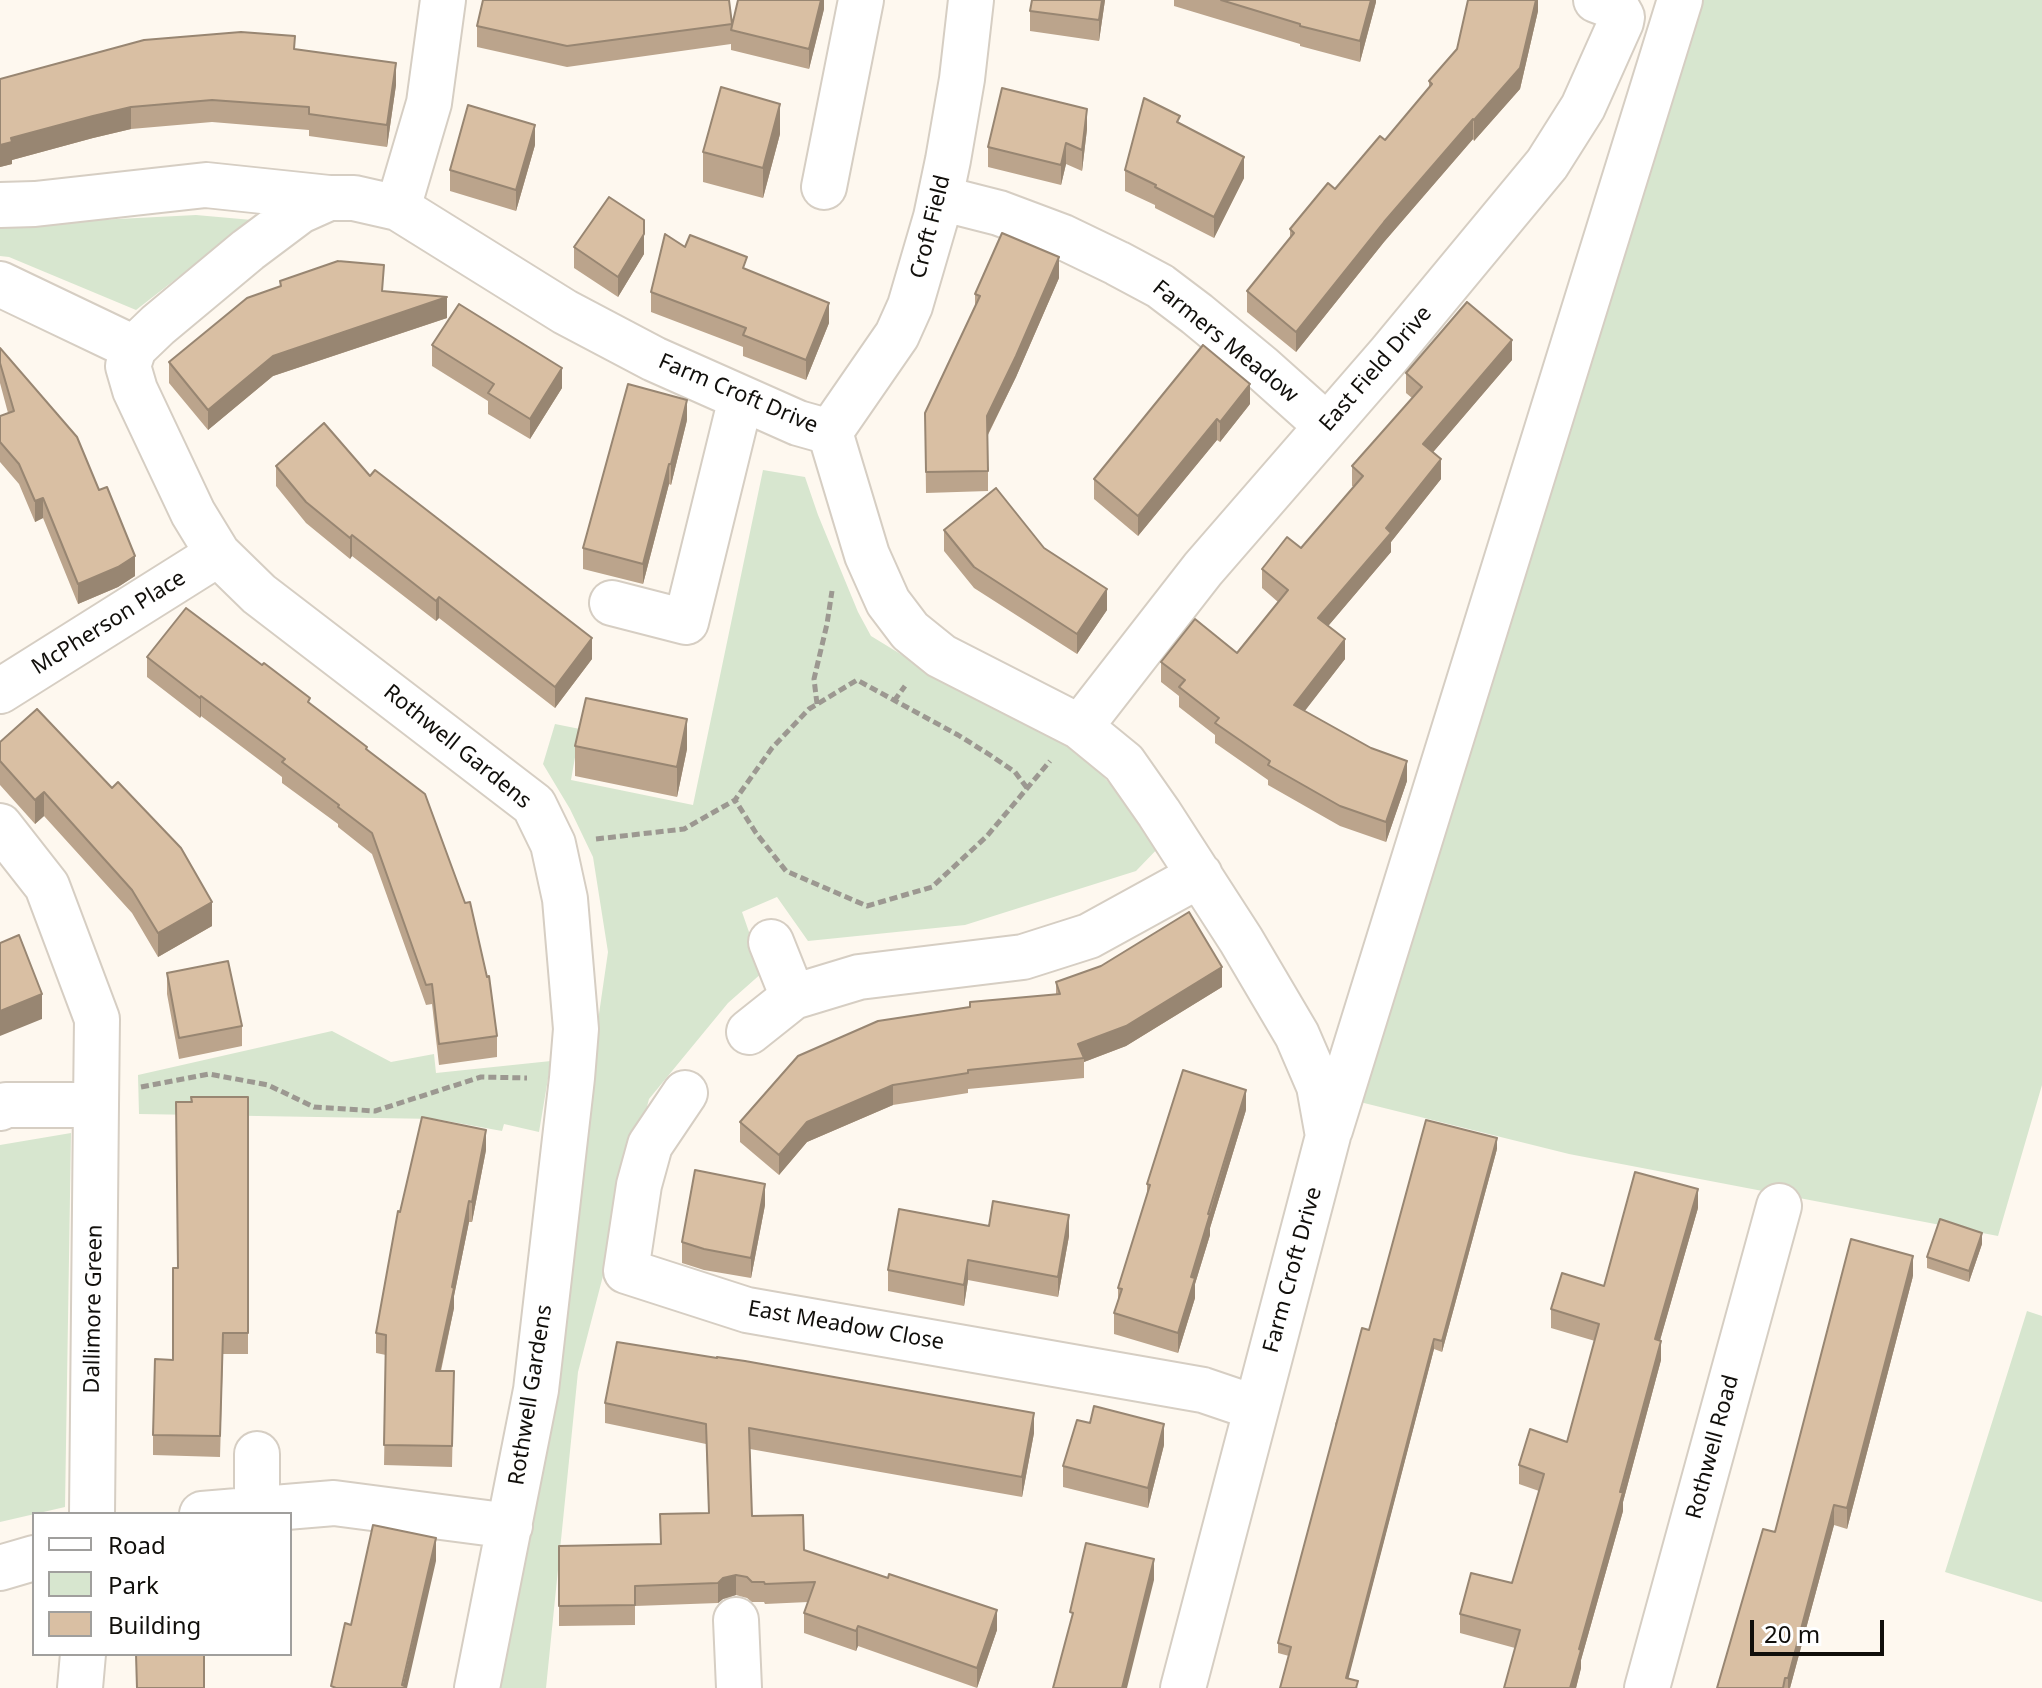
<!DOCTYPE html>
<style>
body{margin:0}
#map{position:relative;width:2042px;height:1688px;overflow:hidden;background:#fef8ef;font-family:"Noto Sans",sans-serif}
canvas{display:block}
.legend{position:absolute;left:32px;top:1512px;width:260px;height:144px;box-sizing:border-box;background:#fff;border:2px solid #a09f9d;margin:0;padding:10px 14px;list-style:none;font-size:24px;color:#110f0b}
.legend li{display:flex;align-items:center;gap:16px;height:40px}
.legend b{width:40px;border:2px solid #a09f9d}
.scale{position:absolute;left:1750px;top:1620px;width:134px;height:36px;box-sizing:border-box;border:4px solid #110f0b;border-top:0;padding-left:10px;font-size:24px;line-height:28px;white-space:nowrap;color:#110f0b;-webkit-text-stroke:6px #fff;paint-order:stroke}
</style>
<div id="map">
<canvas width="2042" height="1688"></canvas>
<ul class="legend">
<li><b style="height:10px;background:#fff"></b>Road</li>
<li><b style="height:22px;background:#d7e6cf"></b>Park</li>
<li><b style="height:22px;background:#d9bfa3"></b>Building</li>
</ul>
<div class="scale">20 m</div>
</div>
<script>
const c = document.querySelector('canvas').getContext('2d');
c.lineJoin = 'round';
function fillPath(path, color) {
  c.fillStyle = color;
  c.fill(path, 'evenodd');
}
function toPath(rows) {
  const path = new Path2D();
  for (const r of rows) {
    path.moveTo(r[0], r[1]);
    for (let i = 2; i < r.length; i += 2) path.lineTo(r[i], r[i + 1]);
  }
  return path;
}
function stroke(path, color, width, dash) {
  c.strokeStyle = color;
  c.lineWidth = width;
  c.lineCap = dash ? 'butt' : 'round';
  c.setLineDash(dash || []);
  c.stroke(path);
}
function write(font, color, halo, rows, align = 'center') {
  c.font = font + ' "Noto Sans",sans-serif';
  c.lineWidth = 6;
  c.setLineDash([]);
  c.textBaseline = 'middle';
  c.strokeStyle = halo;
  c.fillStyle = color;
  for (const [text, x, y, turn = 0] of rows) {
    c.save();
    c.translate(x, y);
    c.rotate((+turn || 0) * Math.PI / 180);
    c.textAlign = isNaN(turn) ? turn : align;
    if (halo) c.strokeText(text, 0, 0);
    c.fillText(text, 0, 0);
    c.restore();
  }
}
fillPath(toPath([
 [1702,0,2042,0,2042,1085,1998,1236,1569,1154,1360,1102],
 [196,215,252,220,136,310,9,257,0,256,0,225],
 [763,470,805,477,818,515,858,612,871,636,956,688,1085,756,1163,843,1136,871,965,925,808,941,777,897,742,912,763,972,728,1003,649,1099,578,1372,546,1688,499,1688,513,1605,608,952,593,857,570,809,543,764,555,724,580,729,571,780,693,805],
 [332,1031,391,1062,434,1054,436,1073,551,1061,539,1132,504,1124,502,1131,436,1119,139,1114,138,1075],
 [71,1133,65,1507,0,1522,0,1145],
 [2027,1311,2042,1316,2042,1602,1945,1572]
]), '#d7e6cf');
const minor = toPath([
 [824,187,861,0],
 [940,198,999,213,1063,237,1117,263,1160,286,1197,314,1261,367,1327,426],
 [0,205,35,204,206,185,329,198],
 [398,208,429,103,443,0],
 [0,284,134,348,128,366,135,390,193,513,218,554,259,594,534,805,553,844,565,899,576,1029,572,1078,536,1390,477,1688],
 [134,348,158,325,248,250,300,211,329,198,354,198,398,208,565,312,654,359,798,423,830,432,867,555,888,602,910,631,941,656,1080,727,1124,763,1159,813,1241,940,1297,1035,1319,1086,1328,1136,1183,1688],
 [830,432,897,335,910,306,936,217,948,160,962,79,971,0],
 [612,603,686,622,741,398],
 [0,691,218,554],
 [1080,727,1203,569,1388,356,1547,164,1583,107,1621,22,1622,17,1617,8,1596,0],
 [0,826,47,886,97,1019,96,1105],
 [771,942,793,997],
 [749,1032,793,997,859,977,1023,957,1089,936,1200,875],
 [685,1093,650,1145,639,1185,626,1271,747,1310,1203,1390,1256,1408],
 [0,1108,6,1105,96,1105,92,1514],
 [1330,1130,1680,0],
 [257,1454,257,1514],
 [202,1514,334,1503,510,1526],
 [0,1568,34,1558],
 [736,1620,739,1688],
 [80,1688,83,1654],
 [1647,1688,1779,1206]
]);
stroke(minor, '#d6cec3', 48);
stroke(toPath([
 [894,701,905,686],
 [817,704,814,679,827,624,832,591],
 [1027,788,1015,772,990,755,958,735,857,680,809,709,772,748,735,800,756,833,786,871,867,906,932,887,987,836,1050,761],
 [596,839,684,829,735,800],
 [141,1087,209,1074,268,1085,314,1107,375,1111,481,1077,527,1078]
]), '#9c9891', 5, [8, 4]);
stroke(minor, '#fff', 44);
fillPath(toPath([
 [824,0,824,9,809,69,731,50,731,44,567,67,477,47,477,26,732,24],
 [1105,0,1099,41,1030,31,1030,11],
 [1174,0,1376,0,1376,2,1360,62,1300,46,1300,44,1174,6],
 [1538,0,1538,11,1520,89,1474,141,1473,139,1384,242,1296,352,1247,312,1247,291,1290,238,1290,229,1335,189,1385,140,1429,87,1429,81],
 [295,49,396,85,387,147,309,136,309,130,212,122,131,129,93,138,12,160,12,164,0,167,0,79],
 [1180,124,1244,178,1214,238,1155,208,1155,205,1125,191,1125,170],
 [1087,129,1082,171,1066,164,1061,185,988,167,988,147],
 [780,134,763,198,703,182,703,152],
 [535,145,516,211,450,191,450,170],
 [574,247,644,254,618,297,574,268],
 [685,247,747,270,829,323,806,380,743,356,743,347,651,312,651,292],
 [1059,278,1016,377,988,435,988,491,926,493,925,413,975,308,975,294],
 [280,281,383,291,447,318,273,376,208,430,169,383,169,362,280,287],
 [432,345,562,388,530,439,488,414,488,401,432,366],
 [0,348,135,576,118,587,78,604,43,518,35,522,19,484,0,462,0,416,8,413,0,383],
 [1512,360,1433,452,1441,479,1391,542,1391,552,1328,626,1345,659,1304,711,1407,781,1386,842,1340,826,1268,785,1268,780,1215,743,1215,735,1179,707,1179,696,1161,682,1161,662,1237,653,1278,602,1262,588,1262,569,1301,548,1354,487,1352,486,1352,466,1412,398,1406,393,1406,373],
 [1250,404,1220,442,1217,440,1138,536,1094,499,1094,479],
 [687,420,671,485,669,484,643,584,583,569,583,548],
 [276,466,370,476,592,659,555,708,439,618,436,621,352,556,350,559,306,523,276,486],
 [944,530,1044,548,1107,610,1077,654,974,588,944,551],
 [147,657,310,704,367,750,497,1036,497,1057,439,1065,432,1004,426,1005,372,854,338,827,338,824,282,783,282,777,201,716,200,718,147,677],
 [0,742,212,926,158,957,132,913,44,816,35,824,0,785],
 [575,746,687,749,677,797,575,776],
 [167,973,242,1026,242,1046,179,1059,167,994],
 [1056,982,1222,987,1126,1046,1084,1062,1084,1078,968,1089,968,1093,893,1105,807,1142,779,1175,740,1142,740,1122,1056,994],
 [191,1097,248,1097,248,1354,223,1354,220,1457,153,1455,153,1435,173,1360,177,1268],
 [1246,1110,1210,1228,1210,1235,1195,1284,1195,1298,1178,1353,1114,1334,1114,1313,1118,1301,1118,1288,1147,1194,1147,1184],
 [1497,1149,1442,1352,1434,1349,1348,1678,1358,1688,1289,1656,1278,1653,1278,1643,1335,1430,1335,1424,1369,1330],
 [486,1150,472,1222,469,1222,454,1296,454,1308,441,1371,454,1371,452,1467,384,1465,386,1355,376,1353,376,1333,400,1212],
 [765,1205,751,1278,704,1270,682,1263,682,1242],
 [1698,1208,1660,1340,1661,1360,1623,1502,1623,1511,1581,1660,1581,1668,1576,1688,1504,1688,1515,1648,1460,1633,1460,1614,1512,1583,1539,1491,1519,1484,1519,1465,1567,1442,1595,1341,1551,1328,1551,1309,1604,1286],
 [989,1226,1069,1236,1058,1297,968,1280,964,1306,888,1291,888,1270],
 [1982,1244,1969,1282,1927,1268,1927,1257],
 [1913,1276,1847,1529,1834,1525,1790,1688,1717,1688],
 [605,1403,1034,1433,1022,1497,750,1449,752,1516,804,1550,997,1630,977,1688,858,1646,856,1651,804,1633,804,1613,808,1602,765,1604,764,1602,752,1602,747,1598,736,1595,723,1599,718,1603,635,1606,635,1625,559,1626,559,1546,660,1544,709,1513,706,1444,605,1423],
 [1164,1445,1148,1508,1063,1487,1063,1466]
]), '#bba48c');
fillPath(toPath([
 [821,0,824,0,824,9,809,69,809,49],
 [1102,0,1105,0,1099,41,1099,20],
 [1371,0,1376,0,1376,2,1360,62,1360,41],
 [1536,0,1538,0,1538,11,1520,89,1474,141,1474,120],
 [396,63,396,85,387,147,387,125],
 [780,104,780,134,763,198,763,168],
 [131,107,131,129,93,138,12,160,12,164,0,167,0,145,11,138,93,116],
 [1087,109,1087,129,1082,171,1082,150],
 [1473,119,1473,139,1384,242,1296,352,1296,332,1384,222],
 [535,125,535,145,516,211,516,190],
 [1066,143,1066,164,1061,185,1061,165],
 [1244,157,1244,178,1214,238,1214,217],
 [644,234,644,254,618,297,618,277],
 [1059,257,1059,278,1016,377,987,436,987,416],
 [447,297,447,318,273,376,208,430,208,410,273,356],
 [829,303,829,323,806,380,806,360],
 [1512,340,1512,360,1423,464,1423,444],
 [562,368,562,388,530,439,530,419],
 [1250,384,1250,404,1220,442,1220,422],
 [687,400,687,420,671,485,671,464],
 [1217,419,1217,440,1138,536,1138,516],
 [1441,459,1441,479,1391,542,1391,552,1318,638,1318,618,1386,528],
 [669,464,669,484,643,584,643,564],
 [43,498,43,518,35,522,35,501],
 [352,535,352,556,350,559,350,538],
 [135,556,135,576,118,587,78,604,78,584],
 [1107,589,1107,610,1077,654,1077,634],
 [439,597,439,618,436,621,436,601],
 [592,638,592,659,555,708,555,687],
 [1345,639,1345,659,1294,725,1294,705],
 [201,696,201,716,200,718,200,698],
 [687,719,687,749,677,797,677,767],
 [1407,761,1407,781,1386,842,1386,822],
 [44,792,44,816,35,824,35,800],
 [212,902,212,926,158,957,158,933],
 [1222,967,1222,987,1126,1046,1084,1062,1084,1058,1078,1044],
 [42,994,42,1019,0,1036,0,1011],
 [893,1085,893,1105,807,1142,779,1175,779,1155,807,1122],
 [1246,1090,1246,1110,1210,1228,1210,1235,1195,1284,1195,1298,1178,1353,1178,1333,1191,1277],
 [486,1130,486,1150,472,1222,472,1202],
 [1497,1138,1497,1149,1442,1352,1442,1341],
 [765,1184,765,1205,751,1278,751,1258],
 [1698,1189,1698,1208,1655,1358,1655,1339],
 [469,1201,469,1222,454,1296,454,1308,436,1391,436,1371],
 [1069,1215,1069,1236,1058,1297,1058,1277],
 [1982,1233,1982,1244,1969,1282,1969,1271],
 [1913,1256,1913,1276,1847,1529,1847,1508],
 [968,1260,968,1280,964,1306,964,1285],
 [1434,1339,1434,1349,1346,1688,1346,1678],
 [1661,1341,1661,1360,1623,1502,1623,1511,1581,1660,1581,1668,1576,1688,1570,1688,1579,1649],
 [1034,1413,1034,1433,1022,1497,1022,1477],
 [1164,1424,1164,1445,1148,1508,1148,1488],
 [1834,1505,1834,1525,1790,1688,1788,1688,1788,1678],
 [436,1538,436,1561,407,1688,402,1688],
 [1154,1559,1154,1580,1127,1688,1122,1688],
 [736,1575,736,1595,723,1599,718,1603,718,1583,723,1578],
 [997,1610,997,1630,977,1688,977,1668],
 [858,1626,858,1646,856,1651,856,1631]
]), '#988672');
const building = toPath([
 [483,0,729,0,732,24,567,46,477,26,483,0],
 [738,0,821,0,809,49,731,30,738,0],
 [1032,0,1102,0,1099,20,1030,11,1032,0],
 [1221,0,1371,0,1360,41,1300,26,1300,24,1221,0],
 [1468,0,1536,0,1520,68,1474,120,1473,119,1384,222,1296,332,1247,291,1294,233,1290,229,1328,183,1335,189,1380,136,1385,140,1432,84,1429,81,1457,49,1468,0],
 [241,32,295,36,294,49,396,63,387,125,309,114,309,107,212,100,131,107,93,116,11,138,12,142,0,145,0,79,144,40,241,32],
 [721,87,780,104,763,168,703,152,721,87],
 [1002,88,1087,109,1082,150,1066,143,1061,165,988,147,1002,88],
 [1144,98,1180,116,1177,122,1244,157,1214,217,1155,187,1156,185,1125,170,1144,98],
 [468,105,535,125,516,190,450,170,468,105],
 [609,197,644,220,644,234,618,277,574,247,609,197],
 [1002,233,1059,257,1016,356,987,416,988,471,926,472,925,413,980,296,975,294,1002,233],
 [665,234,685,247,690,235,747,257,743,268,829,303,806,360,743,335,746,328,651,292,665,234],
 [338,261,384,265,382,291,447,297,273,356,208,410,169,362,247,298,281,286,280,281,338,261],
 [1467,302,1512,340,1423,444,1441,459,1386,528,1391,533,1318,618,1345,639,1294,705,1371,748,1407,761,1386,822,1340,806,1268,765,1270,761,1215,723,1219,718,1179,687,1185,680,1161,662,1195,619,1237,653,1288,590,1262,569,1287,537,1301,548,1363,476,1352,466,1422,387,1406,373,1467,302],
 [459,304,562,368,530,419,488,393,494,384,432,345,459,304],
 [1203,345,1250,384,1220,422,1217,419,1138,516,1094,479,1203,345],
 [0,348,77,437,99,490,107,487,135,556,118,567,78,584,43,498,35,501,19,464,0,442,0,416,14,411,0,363,0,348],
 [628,384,687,400,671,464,669,464,643,564,583,548,628,384],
 [324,423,370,476,375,470,592,638,555,687,439,597,436,601,352,535,350,538,306,502,276,466,324,423],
 [996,488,1044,548,1107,589,1077,634,974,567,944,530,996,488],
 [186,608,262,665,264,663,310,698,308,702,367,747,366,749,425,794,465,903,470,902,487,977,489,976,497,1036,439,1044,432,984,426,985,372,833,338,807,339,805,282,762,285,759,201,696,200,698,147,657,186,608],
 [586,698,687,719,677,767,575,746,586,698],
 [37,709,112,788,118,782,181,848,212,902,158,933,132,890,44,792,35,800,0,761,0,742,37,709],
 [1189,912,1222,967,1126,1026,1078,1044,1084,1058,968,1070,968,1073,893,1085,807,1122,779,1155,740,1122,798,1056,878,1021,970,1007,970,1002,1060,994,1056,982,1101,966,1189,912],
 [19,935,42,994,0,1011,0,943,19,935],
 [228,961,242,1026,179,1038,167,973,228,961],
 [1183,1070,1246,1090,1208,1214,1210,1214,1191,1277,1195,1278,1178,1333,1114,1313,1122,1289,1118,1288,1150,1185,1147,1184,1183,1070],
 [191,1097,248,1097,248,1333,223,1333,220,1436,153,1435,155,1359,173,1360,173,1268,178,1268,176,1102,192,1102,191,1097],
 [422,1117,486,1130,472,1202,469,1201,452,1287,454,1288,436,1371,454,1371,452,1446,384,1445,386,1335,376,1333,398,1211,400,1212,422,1117],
 [1426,1120,1497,1138,1442,1341,1434,1339,1362,1616,1346,1678,1358,1681,1356,1688,1280,1688,1291,1647,1278,1643,1362,1328,1369,1330,1426,1120],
 [695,1170,765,1184,751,1258,704,1249,682,1242,695,1170],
 [1635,1172,1698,1189,1655,1339,1661,1341,1620,1492,1623,1492,1579,1649,1581,1650,1570,1688,1504,1688,1520,1630,1460,1614,1471,1573,1512,1583,1544,1474,1519,1465,1530,1429,1567,1442,1599,1324,1551,1309,1562,1273,1604,1286,1635,1172],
 [993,1201,1069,1215,1058,1277,968,1260,964,1285,888,1270,899,1209,989,1226,993,1201],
 [1940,1219,1982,1233,1969,1271,1927,1257,1940,1219],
 [1851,1239,1913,1256,1847,1508,1834,1505,1788,1678,1785,1678,1783,1688,1717,1688,1763,1529,1775,1532,1851,1239],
 [617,1342,717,1358,717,1357,745,1361,1034,1413,1022,1477,749,1428,752,1516,803,1515,804,1550,888,1578,889,1574,997,1610,977,1668,858,1626,856,1631,804,1613,815,1582,765,1584,764,1582,752,1582,747,1577,736,1575,723,1578,718,1583,635,1586,635,1605,559,1606,559,1546,661,1544,660,1514,709,1513,706,1424,605,1403,617,1342],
 [1094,1406,1164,1424,1148,1488,1063,1466,1077,1420,1090,1423,1094,1406],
 [373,1525,436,1538,402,1685,405,1686,404,1688,336,1688,331,1686,345,1623,351,1625,373,1525],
 [1086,1543,1154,1559,1122,1688,1053,1688,1073,1613,1070,1612,1086,1543],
 [136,1654,204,1654,204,1688,137,1688,136,1654]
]);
fillPath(building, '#d9bfa3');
stroke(building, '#988672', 2);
write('22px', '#110f0b', '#fff', [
 ["Croft Field",931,227,-76],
 ["Farmers Meadow",1225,342,39],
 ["East Field Drive",1376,369,-49],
 ["Farm Croft Drive",738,394,23],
 ["McPherson Place",109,623,-32],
 ["Rothwell Gardens",457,747,39],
 ["Farm Croft Drive",1293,1270,-75],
 ["Dallimore Green",94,1309,-89],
 ["East Meadow Close",846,1326,10],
 ["Rothwell Gardens",531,1395,-81],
 ["Rothwell Road",1713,1447,-75]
]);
</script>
